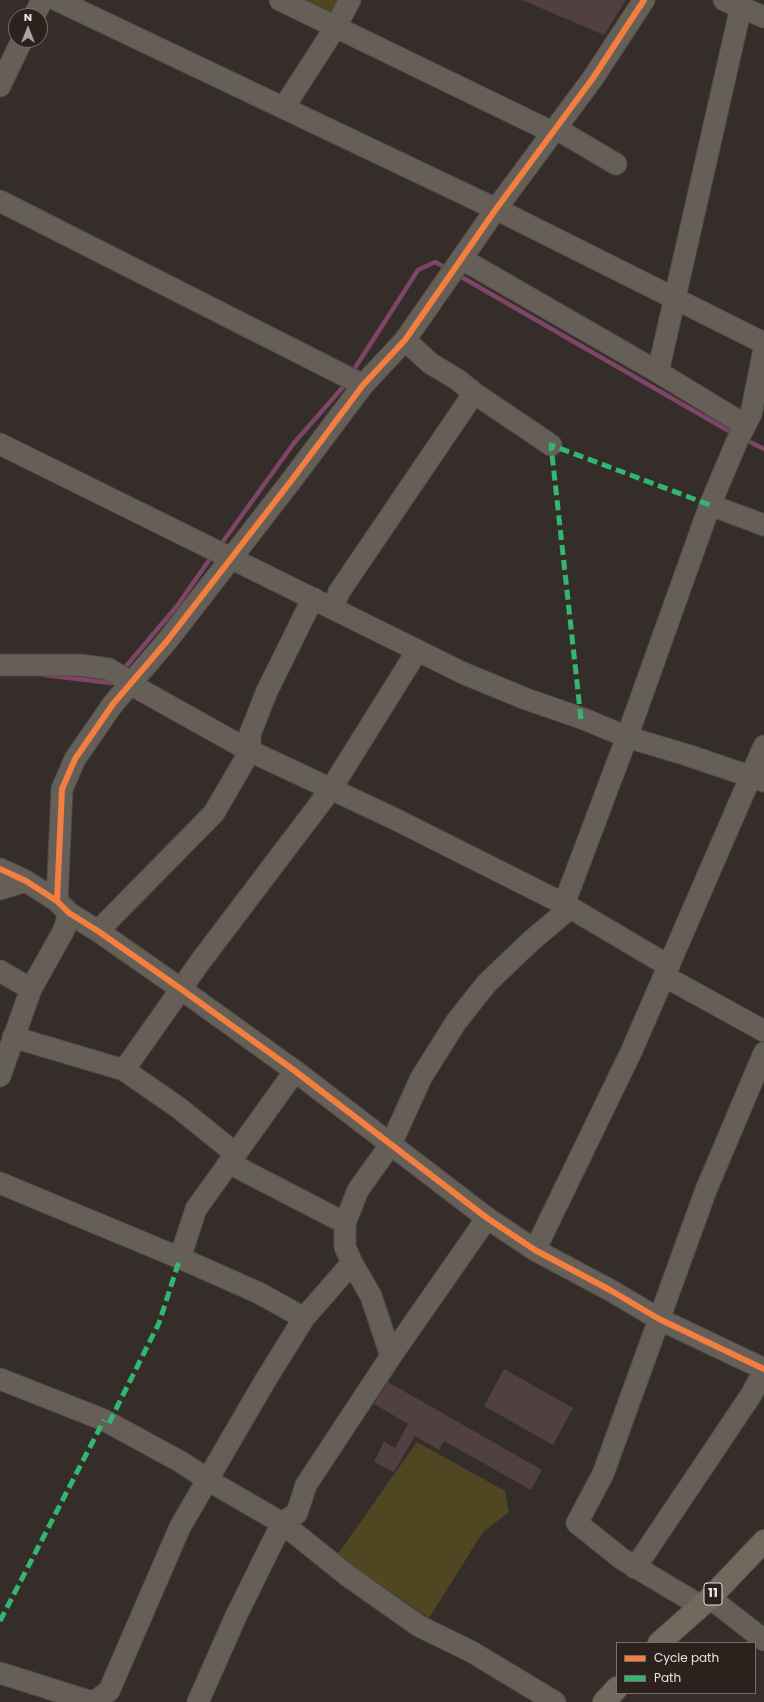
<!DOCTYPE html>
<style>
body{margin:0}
#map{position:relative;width:764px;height:1702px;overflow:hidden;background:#342d2a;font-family:Poppins,sans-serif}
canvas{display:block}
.legend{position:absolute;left:616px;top:1642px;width:140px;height:52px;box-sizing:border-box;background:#2d211d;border:1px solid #796e6b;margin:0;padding:5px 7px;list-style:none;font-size:12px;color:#eae2df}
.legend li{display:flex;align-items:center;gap:8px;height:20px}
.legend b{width:20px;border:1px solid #796e6b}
.north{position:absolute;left:8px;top:8px;width:40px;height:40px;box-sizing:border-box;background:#2d211d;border:1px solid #796e6b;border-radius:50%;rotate:0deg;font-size:11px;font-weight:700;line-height:16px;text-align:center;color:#eae2df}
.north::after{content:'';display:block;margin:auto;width:14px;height:18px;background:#aaa3a0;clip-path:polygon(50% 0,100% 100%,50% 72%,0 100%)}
</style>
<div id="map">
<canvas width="764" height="1702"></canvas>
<ul class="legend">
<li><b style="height:5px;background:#f27e40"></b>Cycle path</li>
<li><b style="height:5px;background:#33b770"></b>Path</li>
</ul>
<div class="north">N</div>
</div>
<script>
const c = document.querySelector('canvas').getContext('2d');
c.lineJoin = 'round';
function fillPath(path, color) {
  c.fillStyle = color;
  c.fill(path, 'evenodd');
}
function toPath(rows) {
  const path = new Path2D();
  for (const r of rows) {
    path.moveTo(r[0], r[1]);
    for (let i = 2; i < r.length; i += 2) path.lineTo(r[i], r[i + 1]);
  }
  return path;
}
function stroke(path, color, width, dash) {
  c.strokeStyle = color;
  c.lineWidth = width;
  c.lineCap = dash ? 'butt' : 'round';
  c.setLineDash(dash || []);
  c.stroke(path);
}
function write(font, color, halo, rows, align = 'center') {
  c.font = font + ' Poppins,sans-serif';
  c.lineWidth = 3;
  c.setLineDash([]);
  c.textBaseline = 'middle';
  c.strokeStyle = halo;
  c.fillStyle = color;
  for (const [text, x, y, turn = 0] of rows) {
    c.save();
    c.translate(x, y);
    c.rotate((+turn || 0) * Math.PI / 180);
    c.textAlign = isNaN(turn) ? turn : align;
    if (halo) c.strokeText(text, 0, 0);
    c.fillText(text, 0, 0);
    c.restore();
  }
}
fillPath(toPath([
 [297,0,346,0,339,11,324,13],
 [417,1442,505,1491,509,1512,483,1532,429,1618,337,1555]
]), '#504622');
stroke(toPath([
 [458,275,734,434],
 [355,368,418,270,435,262,448,269],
 [744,439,764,449],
 [219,547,294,443,343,387],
 [122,671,177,606,212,556],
 [44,675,112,683,114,680]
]), '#7f4567', 4.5);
fillPath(toPath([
 [522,0,626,0,604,35],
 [504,1369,573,1408,553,1445,484,1406],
 [388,1382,542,1470,531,1490,444,1441,439,1450,415,1436,394,1472,374,1462,384,1441,395,1448,408,1424,374,1404]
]), '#514041');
const minor = toPath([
 [57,0,496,209,764,343],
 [280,0,552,132],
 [724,0,764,17],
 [741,7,658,372,745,425],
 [34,16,42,0],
 [0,86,22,40],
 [284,107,335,28,350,0],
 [555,128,616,164],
 [0,201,363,385],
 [462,259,658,372],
 [405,340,430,363,458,380,474,393,551,445],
 [0,444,463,673,526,699,584,719,627,737,687,755,764,781],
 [710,505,764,525],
 [333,608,339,592,474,393],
 [0,665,80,665,109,669,125,679,130,684,250,751,393,818,564,904,669,966],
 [0,869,26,881,57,901,69,913,98,931,181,989,295,1071,487,1218,535,1250,610,1290,659,1319,764,1369],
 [0,889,26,881],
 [57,901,62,789,75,759,113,704,167,641,291,481,363,385,405,340,496,209,593,78,644,0],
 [564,904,627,737,710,505,737,441,751,414,764,349],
 [98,931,214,813,250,751,250,734,267,691,313,598],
 [0,971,31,989],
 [664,976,764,1031],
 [13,1037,124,1070,179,1108,236,1154],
 [124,1070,200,962,331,789,417,651],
 [0,1076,31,989,64,930,69,913],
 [229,1163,345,1223],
 [0,1183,180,1258,259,1293,304,1318],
 [535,1250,632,1050,764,746],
 [180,1258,196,1209,295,1071],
 [391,1356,371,1296,352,1263,345,1247,345,1223,358,1190,391,1144,421,1078,456,1022,487,983,531,941,570,908],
 [0,1379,104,1420,181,1462,218,1486,282,1523,348,1576,419,1626,472,1652,555,1702],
 [635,1568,751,1395,764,1371],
 [710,1598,764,1640],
 [701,1606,622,1559,577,1523,603,1474,706,1190,764,1053],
 [0,1673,92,1702],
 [94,1702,109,1691,180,1527,265,1381,304,1318,352,1263],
 [198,1702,236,1616,282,1523,297,1513,306,1485,391,1356,487,1218]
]);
const major = toPath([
 [659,1643,710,1598,764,1541],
 [604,1702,617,1688]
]);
stroke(minor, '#504b48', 23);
stroke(major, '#504b48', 24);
stroke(minor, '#665f58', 21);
stroke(major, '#72685e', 22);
stroke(toPath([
 [581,719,551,445,710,505],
 [109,1423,159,1323,180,1258],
 [0,1621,104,1420]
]), '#33b770', 5, [10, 5]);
stroke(toPath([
 [0,869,26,881,57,901,69,913,98,931,181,989,295,1071,487,1218,535,1250,610,1290,659,1319,764,1369],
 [57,901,62,789,75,759,113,704,167,641,291,481,363,385,405,340,496,209,593,78,644,0]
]), '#f27e40', 6);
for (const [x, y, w] of [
 [713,1594,18]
]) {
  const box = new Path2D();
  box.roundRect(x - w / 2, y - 11, w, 22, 3);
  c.fillStyle = '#2d211d';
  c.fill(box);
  stroke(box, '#eae2df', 1);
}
write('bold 13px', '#eae2df', null, [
 ["11",713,1594]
]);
</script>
